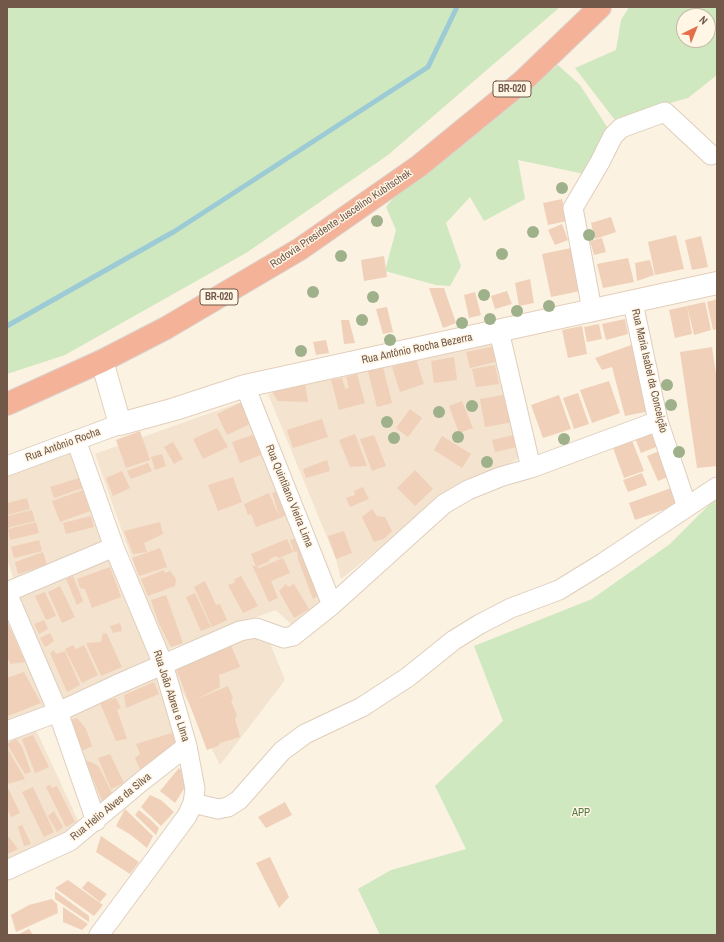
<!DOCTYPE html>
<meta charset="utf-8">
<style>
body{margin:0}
#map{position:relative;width:724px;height:942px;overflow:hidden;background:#fbf2e1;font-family:"Archivo Narrow",sans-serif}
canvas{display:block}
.frame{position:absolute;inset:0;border:8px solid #715849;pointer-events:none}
.north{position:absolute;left:676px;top:8px;width:40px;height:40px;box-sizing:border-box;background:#fff6e6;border:1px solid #c6b7a7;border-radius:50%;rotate:43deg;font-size:11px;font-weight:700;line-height:16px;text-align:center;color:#715849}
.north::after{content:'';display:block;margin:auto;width:14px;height:18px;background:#e36e48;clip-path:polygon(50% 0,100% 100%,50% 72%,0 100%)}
</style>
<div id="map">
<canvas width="724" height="942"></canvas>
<div class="frame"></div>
<div class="north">N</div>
</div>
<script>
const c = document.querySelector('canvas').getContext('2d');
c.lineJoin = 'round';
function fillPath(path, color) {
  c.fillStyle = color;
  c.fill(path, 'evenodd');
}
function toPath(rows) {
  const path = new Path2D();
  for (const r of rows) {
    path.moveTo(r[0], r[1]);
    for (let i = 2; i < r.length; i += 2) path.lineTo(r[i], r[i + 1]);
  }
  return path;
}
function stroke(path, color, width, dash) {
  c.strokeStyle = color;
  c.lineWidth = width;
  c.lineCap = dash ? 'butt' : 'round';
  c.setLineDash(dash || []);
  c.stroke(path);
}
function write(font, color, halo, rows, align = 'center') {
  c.font = font + ' "Archivo Narrow",sans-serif';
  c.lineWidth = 3;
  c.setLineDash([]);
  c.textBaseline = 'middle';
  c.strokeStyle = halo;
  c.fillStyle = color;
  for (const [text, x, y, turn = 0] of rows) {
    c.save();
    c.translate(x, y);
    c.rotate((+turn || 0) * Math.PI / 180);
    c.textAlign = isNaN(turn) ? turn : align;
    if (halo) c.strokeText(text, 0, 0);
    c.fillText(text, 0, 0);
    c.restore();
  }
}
fillPath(toPath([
 [498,337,525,454,409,525,341,579,336,559,268,394],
 [244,401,324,604,293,626,276,610,164,651,95,454],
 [72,449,104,541,14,580,7,559,7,475],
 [111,556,155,661,61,703,19,596],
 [7,621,47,706,7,721],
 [265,631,285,680,220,765,170,667],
 [156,667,178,743,99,810,67,715],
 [36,730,81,827,7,862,7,742]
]), '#f3e3cf');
fillPath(toPath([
 [7,7,560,7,388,155,246,253,65,355,7,374],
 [629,7,717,7,717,75,688,98,663,105,621,128,575,68,616,50,621,20],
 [684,16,708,16,708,40,684,40],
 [558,65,580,85,613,136,589,175,518,160,525,199,484,221,470,197,446,223,461,266,450,286,436,285,385,271,396,230,386,207,423,162,487,122],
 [715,499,717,501,717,935,380,935,358,889,391,870,466,849,435,786,503,721,474,646,592,599,670,544]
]), '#cfe8c0');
stroke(toPath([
 [7,326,175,231,428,67,457,7]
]), '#9dcbd5', 5);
fillPath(toPath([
 [562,199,567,221,548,225,543,203],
 [611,217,616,232,595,239,591,223],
 [562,224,568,240,555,245,548,230],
 [676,235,684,269,655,275,648,242],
 [701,236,708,267,692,270,685,240],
 [602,238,606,252,594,255,590,241],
 [571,248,580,291,551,297,542,254],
 [384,256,387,277,364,281,361,260],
 [628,258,634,282,603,288,597,264],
 [650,260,654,275,637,281,635,263],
 [530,279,534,303,519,306,515,283],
 [429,288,444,288,456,323,443,328],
 [507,291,512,304,495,309,491,296],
 [475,292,481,315,469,318,464,295],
 [717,299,717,329,713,330,707,302],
 [705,302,711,330,694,335,687,306],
 [687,306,692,334,675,338,669,310],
 [387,307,393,332,383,334,376,309],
 [625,319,628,334,606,340,602,324],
 [341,320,349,320,355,343,344,344],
 [599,324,602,339,587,342,584,327],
 [582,326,587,354,568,358,562,330],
 [326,340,329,353,316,355,313,342],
 [634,344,650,411,625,416,612,367,602,370,595,358],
 [496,346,499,361,470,368,466,352],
 [712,347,717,380,717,466,697,468,680,352],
 [454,357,457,380,434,383,431,361],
 [416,359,424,384,400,392,392,367],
 [495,365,499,384,476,387,472,369],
 [383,367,392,403,377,407,368,371],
 [357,374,365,403,339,410,331,380,342,378,345,389,349,388,346,377],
 [609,381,620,413,592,423,580,390],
 [305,384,308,402,278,401,271,390],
 [578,393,589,424,574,429,563,398],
 [509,394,514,422,485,427,480,399],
 [559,395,571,429,543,438,531,405],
 [244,401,254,422,227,435,217,414],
 [462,401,473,428,459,433,449,406],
 [410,409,422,418,408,437,396,428],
 [322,419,328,437,293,448,287,430],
 [217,428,228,447,203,459,193,439],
 [140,431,150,460,126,468,116,440],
 [655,431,661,445,641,453,635,438],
 [261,432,269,452,240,463,232,442],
 [355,434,367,466,350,467,339,440],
 [518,434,521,446,495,452,492,440],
 [374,435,386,466,372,471,360,439],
 [442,436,471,454,462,468,434,450],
 [631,438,644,471,624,478,612,445],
 [173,442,183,459,174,464,164,447],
 [662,450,672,475,658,481,647,456],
 [162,454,166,466,155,470,151,457],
 [327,460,330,471,306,478,303,469],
 [148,463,152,471,131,479,127,471],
 [415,470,433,489,415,506,397,488],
 [122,471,130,488,113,496,106,478],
 [642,473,647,485,628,492,623,480],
 [233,477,242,502,218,511,208,485],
 [79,478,83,488,54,498,50,487],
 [677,486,683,503,635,520,629,503],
 [363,487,369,499,350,507,346,498,355,495,354,491],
 [83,490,90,511,60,522,52,501],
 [282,490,290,513,280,518,256,527,251,514,248,515,244,504,269,493,280,518,272,493],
 [27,498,30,509,7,515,7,503],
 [372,509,377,516,385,517,392,531,385,538,374,542,362,517],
 [32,510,35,521,7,528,7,516],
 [91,516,94,527,66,534,63,523],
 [36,522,39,533,10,540,8,529],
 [160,522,163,534,144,543,147,552,133,554,124,531],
 [344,531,352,553,336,559,328,536],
 [301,537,305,556,298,559,297,551,294,552,290,540],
 [287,539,293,552,279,558,275,556,270,559,268,562,256,567,251,554],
 [39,540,42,551,14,558,11,547],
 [160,548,167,567,139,576,132,558],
 [43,552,47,565,18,574,15,562],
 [309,557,323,593,313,599,298,559],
 [283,558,290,573,271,581,278,598,269,602,252,565,259,568],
 [110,567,121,597,92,608,85,589,80,588,77,579],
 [164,570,165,573,170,571,176,579,175,586,148,596,141,579],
 [73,576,83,601,77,605,66,579],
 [241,576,258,606,243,613,228,585,234,583,235,579],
 [205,581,216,605,220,604,227,620,212,627,194,587],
 [286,584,288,587,294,584,309,609,294,618,279,591],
 [60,586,75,617,62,623,48,592],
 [45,592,56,616,46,620,35,596],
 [195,593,211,627,201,631,186,597],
 [166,595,183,643,171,647,159,624,151,600],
 [44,620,48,629,39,634,34,624],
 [7,621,25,662,11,664,7,658],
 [120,623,122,631,113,633,110,626],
 [50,633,54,641,45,647,40,638],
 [103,633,107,634,122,667,101,676,86,643,101,642],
 [230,643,240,667,219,675,220,687,195,700,228,686,233,698,231,701,237,715,235,719,240,737,220,743,218,746,207,750,175,666],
 [73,645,76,649,84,645,98,675,82,683,65,649],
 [54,650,56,654,65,651,80,685,67,692,50,653],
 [24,672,41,703,8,716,7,678],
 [154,682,159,694,126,708,124,695],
 [116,698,121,708,117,710,127,739,116,741,100,703],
 [77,718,86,729,92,746,80,752,67,721],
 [175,732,178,743,140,769,135,758,140,754,136,744],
 [33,735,49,767,35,773,22,739],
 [16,739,22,747,31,772,25,774,7,744],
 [7,748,25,779,8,784,7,780],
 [110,754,124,783,111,789,98,758],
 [85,760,95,764,99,767,113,795,103,803],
 [179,768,190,779,175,803,160,791],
 [50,785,52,788,57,786,75,822,66,827,46,787],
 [7,786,20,813,11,817,7,808],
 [33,787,54,832,44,837,22,792],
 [150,795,161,800,174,812,161,826,141,807],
 [285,802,292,815,266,828,258,817],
 [125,809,153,836,147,848,131,835,116,826],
 [139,810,150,819,159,828,156,835,135,815],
 [54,811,63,827,57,832,48,816],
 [22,825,31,844,24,846,18,827],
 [101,836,139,862,130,874,96,852],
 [9,837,18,849,7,854,7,838],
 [270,857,289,897,279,908,256,863],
 [68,880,103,905,94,916,55,888],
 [88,881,107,894,100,902,82,888],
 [55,891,89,916,89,922,55,899],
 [52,899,57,904,58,913,16,932,11,915,29,905],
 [63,907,88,924,82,930,63,922],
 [29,929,33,935,17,935]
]), '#f0d0b9');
const street = toPath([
 [633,303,658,421,687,507],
 [592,310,573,208,600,162,613,136,621,128,665,112,711,155],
 [499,331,531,468],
 [245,386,332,605],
 [76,440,114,547,163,664,187,746,195,789,193,803,187,816,99,935],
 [7,466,120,424],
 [7,592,114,547],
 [7,593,58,712,96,821],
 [7,731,58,712,116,685,240,631,256,628,284,638,293,636,332,605,444,504,468,490,500,477,531,468,658,421],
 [193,803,218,809,228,807,239,800,282,751,305,734,362,707,408,677,454,640,480,624,511,608,559,590,603,563,717,487],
 [7,870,70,841,142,781,187,746]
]);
const secondary = toPath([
 [102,361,120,424,175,409,245,386,717,283]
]);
const highway = toPath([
 [7,404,102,361,166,328,300,249,419,166,523,81,600,7]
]);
stroke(street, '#dfcebd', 21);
stroke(secondary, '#e4cfbb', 24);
stroke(highway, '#dad4d0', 24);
stroke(street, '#fff', 19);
stroke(secondary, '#fff', 22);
stroke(highway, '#f4b399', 22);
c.fillStyle = '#9fb18b';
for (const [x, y] of [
 [562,188],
 [377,221],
 [533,232],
 [589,235],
 [502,254],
 [341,256],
 [313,292],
 [484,295],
 [373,297],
 [549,306],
 [517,311],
 [490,319],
 [362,320],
 [462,323],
 [390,340],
 [301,351],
 [667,385],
 [671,405],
 [472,406],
 [439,412],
 [387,422],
 [458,437],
 [394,438],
 [564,439],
 [679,452],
 [487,462]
]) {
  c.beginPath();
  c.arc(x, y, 6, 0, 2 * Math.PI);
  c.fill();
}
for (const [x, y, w] of [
 [512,89,38],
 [219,297,38]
]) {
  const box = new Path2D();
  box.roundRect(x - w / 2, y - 8, w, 16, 3);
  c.fillStyle = '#fff6e6';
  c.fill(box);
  stroke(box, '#715849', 1);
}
write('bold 10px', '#715849', null, [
 ["BR-020",512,89],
 ["BR-020",219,297]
]);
write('11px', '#715849', '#fff6e6', [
 ["Rodovia Presidente Juscelino Kubitschek",341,219,-34],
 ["Rua Antônio Rocha Bezerra",417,349,-12],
 ["Rua Maria Isabel da Conceição",649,371,77],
 ["Rua Antônio Rocha",63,445,-20],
 ["Rua Quintilano Vieira Lima",289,496,68],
 ["Rua João Abreu e LIma",171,696,72],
 ["Rua Helio Alves da Silva",111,807,-39]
]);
write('11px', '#547c44', '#fff6e6', [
 ["APP",581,813]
]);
</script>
